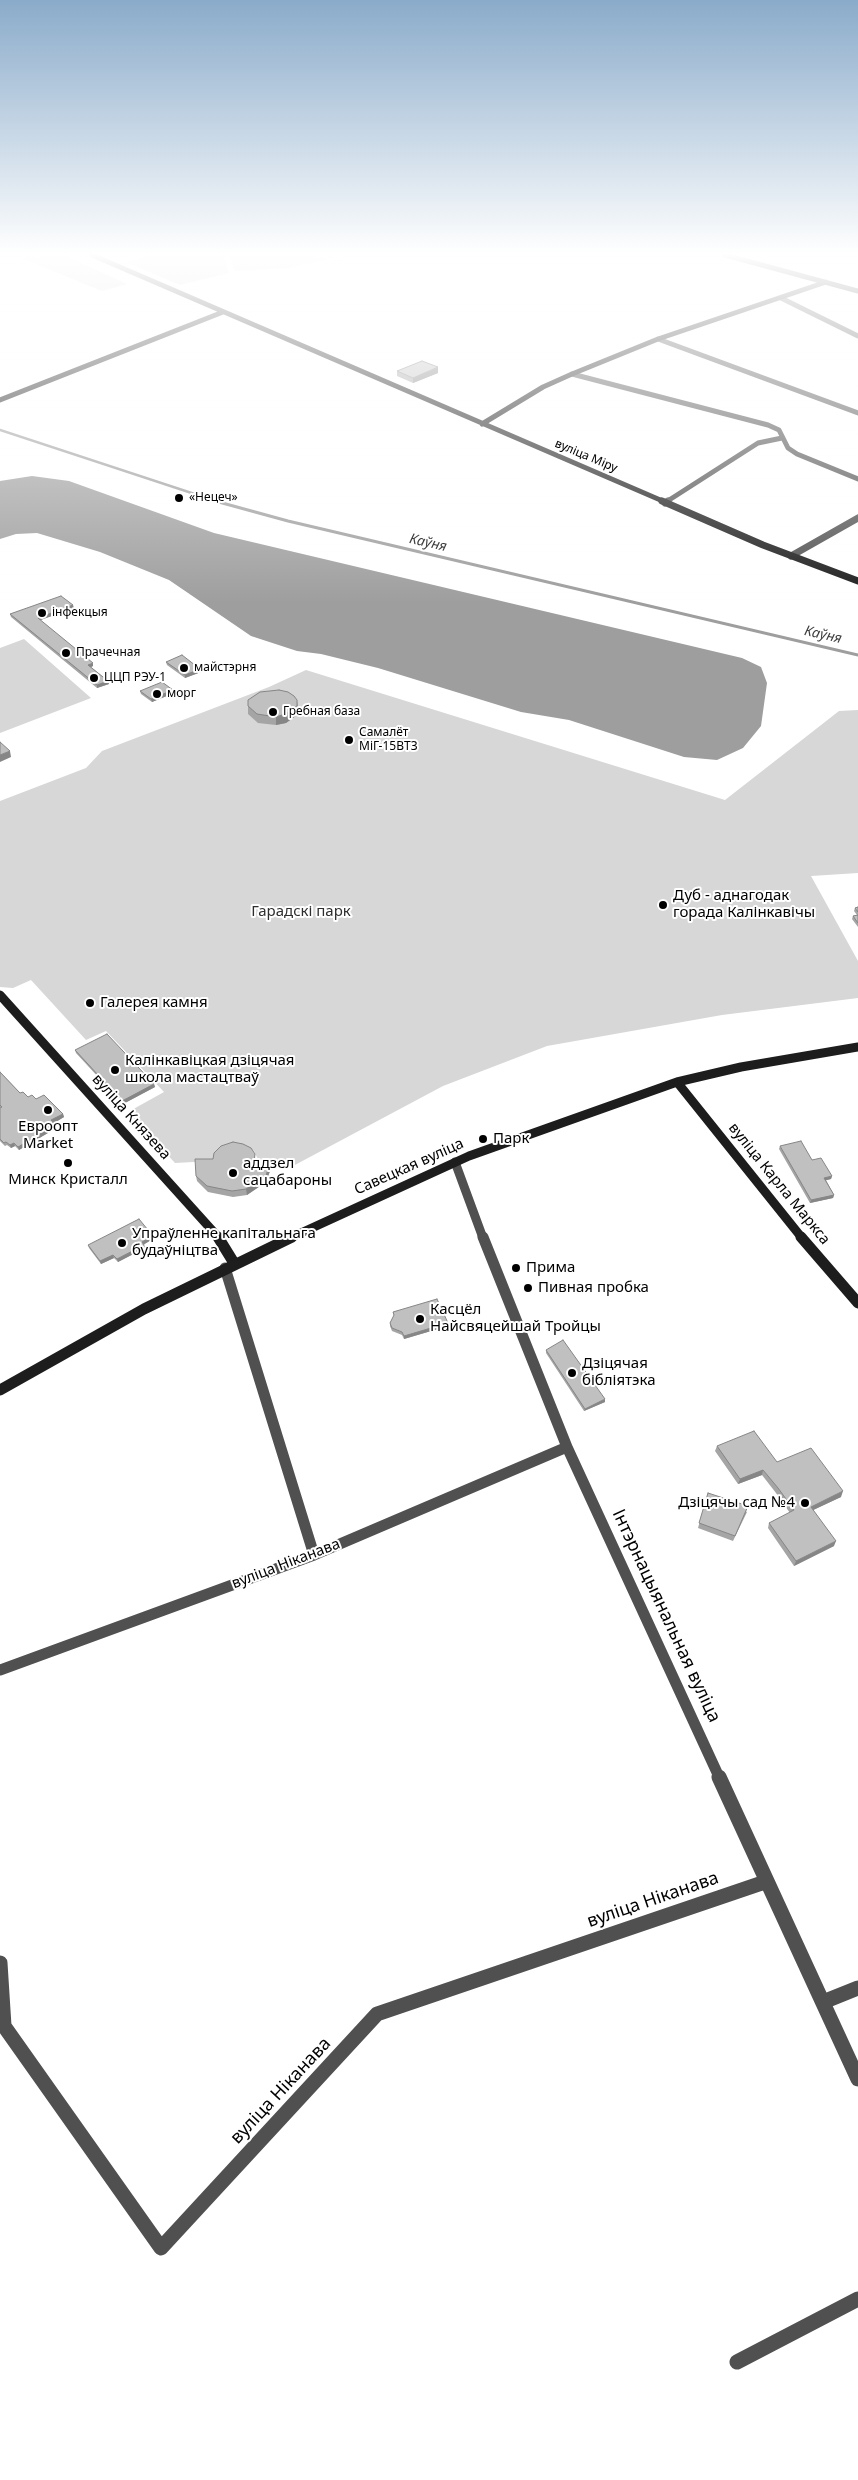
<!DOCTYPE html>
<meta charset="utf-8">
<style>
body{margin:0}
canvas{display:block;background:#fff}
</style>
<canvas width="858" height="2480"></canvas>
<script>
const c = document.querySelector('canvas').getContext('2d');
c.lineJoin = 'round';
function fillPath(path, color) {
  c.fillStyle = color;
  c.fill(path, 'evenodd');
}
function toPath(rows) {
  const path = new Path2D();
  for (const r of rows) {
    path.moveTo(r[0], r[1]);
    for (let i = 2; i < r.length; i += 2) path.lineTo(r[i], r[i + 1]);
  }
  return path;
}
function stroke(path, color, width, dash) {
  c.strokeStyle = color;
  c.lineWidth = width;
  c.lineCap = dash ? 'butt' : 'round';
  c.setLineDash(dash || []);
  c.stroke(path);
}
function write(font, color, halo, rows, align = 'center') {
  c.font = font + ' "Noto Sans",sans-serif';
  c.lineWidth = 4;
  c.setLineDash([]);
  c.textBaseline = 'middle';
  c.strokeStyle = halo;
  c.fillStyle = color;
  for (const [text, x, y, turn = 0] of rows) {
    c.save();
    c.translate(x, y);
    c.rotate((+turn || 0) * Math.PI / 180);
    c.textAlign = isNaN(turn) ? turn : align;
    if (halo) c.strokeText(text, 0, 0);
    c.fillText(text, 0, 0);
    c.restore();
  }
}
fillPath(toPath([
 [29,255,64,255,127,284,102,291,21,258],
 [147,255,223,255,229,273,180,285,128,263],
 [229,255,342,255,342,256,288,268,235,271],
 [24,639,91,698,0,733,0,648],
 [306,670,725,800,839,711,858,710,858,873,811,876,858,961,858,998,722,1015,547,1046,443,1086,293,1166,274,1168,261,1166,254,1151,247,1147,212,1161,175,1163,128,1112,164,1092,106,1031,86,1040,31,980,13,988,0,987,0,801,86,768,102,751,269,687]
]), '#d7d7d7');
fillPath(toPath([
 [32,476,69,481,214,533,742,658,761,667,767,683,761,726,743,748,717,760,684,757,569,720,521,712,378,668,321,654,297,651,251,636,169,580,100,552,37,533,16,534,0,539,0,481]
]), '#9e9e9e');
stroke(toPath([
 [0,430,219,502]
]), '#9e9e9e', 2.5);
stroke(toPath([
 [215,501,288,521,858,655]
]), '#9e9e9e', 3);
stroke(toPath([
 [781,298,858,336],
 [658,339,858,413],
 [572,374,768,425,779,430,788,448,797,454,858,479],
 [666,502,758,443,782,438]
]), '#505050', 5);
stroke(toPath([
 [665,503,668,501],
 [791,556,858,518]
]), '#505050', 7);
stroke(toPath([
 [455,1162,483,1238]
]), '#505050', 9);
stroke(toPath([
 [483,1237,567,1447,720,1779],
 [225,1268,314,1555],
 [0,1670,314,1555,567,1447]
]), '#505050', 11);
stroke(toPath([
 [719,1777,858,2079],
 [0,1963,4,2026,161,2248,377,2014,765,1882],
 [823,2002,858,1988],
 [737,2362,858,2299]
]), '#505050', 15);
stroke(toPath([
 [92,255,665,502],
 [725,255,858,291],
 [0,400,223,312],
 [482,424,543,387,572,374,658,339,826,282]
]), '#1d1d1d', 5);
stroke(toPath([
 [662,501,763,545,858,581]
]), '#1d1d1d', 7);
stroke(toPath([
 [0,995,219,1238],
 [677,1082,802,1238],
 [290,1238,469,1156,677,1082,741,1067,858,1047]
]), '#1d1d1d', 9);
stroke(toPath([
 [218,1237,234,1263],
 [801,1237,858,1303],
 [0,1390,144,1309,292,1237]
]), '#1d1d1d', 11);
fillPath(toPath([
 [397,371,438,373,413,383,397,376],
 [74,608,40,620,93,666,91,667,108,681,109,684,97,688,11,617,10,614],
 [166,662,200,669,201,672,185,678,167,665],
 [173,690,174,693,152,702,141,694,140,691],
 [248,706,298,709,297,715,286,723,276,725,258,723,248,714],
 [858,907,858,927,852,919,853,916,857,915,854,911,855,908],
 [75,1050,154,1084,155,1087,123,1104,76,1053],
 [0,1072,20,1093,28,1097,36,1099,63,1114,64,1117,54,1123,54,1125,52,1127,53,1130,19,1150,15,1146,11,1148,7,1145,5,1146,0,1141,0,1108,1,1108,0,1107],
 [780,1146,812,1160,832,1176,831,1179,826,1180,834,1195,833,1198,810,1203,779,1149],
 [255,1154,255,1163,270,1171,266,1182,247,1195,233,1197,208,1192,197,1181,196,1176,213,1159],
 [153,1239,144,1244,145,1248,118,1262,114,1258,101,1264,89,1248,88,1245],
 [393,1312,448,1323,448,1326,404,1339,402,1335,392,1331,390,1326,390,1323,394,1316],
 [546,1350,605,1402,584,1411,546,1353],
 [717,1446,777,1462,841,1497,813,1510,834,1546,794,1566,768,1528,769,1523,790,1513,776,1493,762,1475,738,1484,715,1451],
 [708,1493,747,1512,733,1541,698,1528]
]), '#a5a5a5');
fillPath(toPath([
 [438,367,438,373,413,383,413,378],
 [73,605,74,608,38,621,38,618],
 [93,663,93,666,89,668,88,665],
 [200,669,201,672,185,678,185,675],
 [108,681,109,684,97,688,97,685],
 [173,690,174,693,152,702,151,699],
 [297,700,298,709,297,715,286,723,276,725,276,717],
 [10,751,11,757,0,762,0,755],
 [154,1084,155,1087,123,1104,122,1101],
 [63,1114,64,1117,54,1123,54,1125,50,1128,49,1125,51,1120],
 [52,1127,53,1130,19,1150,18,1147],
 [14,1143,15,1146,11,1148,10,1145],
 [269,1165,270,1171,266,1182,247,1195,246,1189],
 [832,1176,831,1179,823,1181,824,1178],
 [834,1195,833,1198,810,1203,811,1200],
 [153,1236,153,1239,143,1245,142,1242],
 [144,1245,145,1248,118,1262,117,1259],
 [113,1255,114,1258,101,1264,100,1261],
 [448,1323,448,1326,404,1339,404,1336],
 [605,1399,605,1402,584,1411,585,1409],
 [763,1470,762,1475,738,1484,740,1479],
 [843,1491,841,1497,809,1512,811,1507],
 [836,1541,834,1546,794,1566,796,1561]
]), '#868686');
const building = toPath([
 [422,361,438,367,413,378,397,371,422,361],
 [61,596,73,605,38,618,93,663,88,665,108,681,97,685,10,614,61,596],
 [182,655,200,669,185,675,166,662,182,655],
 [162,682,173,690,151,699,140,691,162,682],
 [279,690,288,692,294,696,297,700,297,706,285,714,276,717,257,714,248,706,248,700,260,692,279,690],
 [0,742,10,751,0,755,0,742],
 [858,907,858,912,855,908,858,907],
 [858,915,858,923,853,916,858,915],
 [107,1034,154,1084,122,1101,75,1050,107,1034],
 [0,1072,20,1093,23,1092,28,1097,32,1095,36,1099,44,1095,63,1114,51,1120,53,1122,49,1125,52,1127,18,1147,14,1143,10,1145,6,1142,4,1143,0,1139,0,1108,2,1107,0,1105,0,1072],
 [801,1141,812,1160,821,1158,832,1176,824,1178,834,1195,811,1200,780,1146,801,1141],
 [233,1142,243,1144,251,1148,255,1154,254,1163,269,1165,266,1176,246,1189,232,1191,207,1186,196,1176,195,1159,213,1159,214,1153,221,1146,233,1142],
 [139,1219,153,1236,142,1242,144,1245,117,1259,113,1255,100,1261,88,1245,139,1219],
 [437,1299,448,1323,404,1336,402,1332,392,1328,390,1323,394,1315,393,1312,437,1299],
 [563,1340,605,1399,585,1409,546,1350,563,1340],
 [754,1431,777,1462,811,1448,843,1491,811,1507,836,1541,796,1561,769,1523,794,1510,778,1488,763,1470,740,1479,717,1446,754,1431],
 [708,1493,748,1506,735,1536,699,1523,708,1493]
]);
fillPath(building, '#c0c0c0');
stroke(building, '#868686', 1);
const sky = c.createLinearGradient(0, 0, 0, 603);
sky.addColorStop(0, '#8aabca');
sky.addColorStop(0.42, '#fff');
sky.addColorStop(1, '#ffffff00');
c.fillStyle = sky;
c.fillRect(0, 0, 858, 603);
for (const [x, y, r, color] of [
 [179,498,5,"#000"],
 [42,613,5,"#000"],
 [66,653,5,"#000"],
 [184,668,5,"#000"],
 [94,678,5,"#000"],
 [157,694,5,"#000"],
 [273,712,5,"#000"],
 [349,740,5,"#000"],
 [663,905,5,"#000"],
 [90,1003,5,"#000"],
 [115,1070,5,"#000"],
 [48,1110,5,"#000"],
 [483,1139,5,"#000"],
 [68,1163,5,"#000"],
 [233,1173,5,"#000"],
 [122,1243,5,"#000"],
 [516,1268,5,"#000"],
 [528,1288,5,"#000"],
 [420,1319,5,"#000"],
 [572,1373,5,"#000"],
 [805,1503,5,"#000"]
]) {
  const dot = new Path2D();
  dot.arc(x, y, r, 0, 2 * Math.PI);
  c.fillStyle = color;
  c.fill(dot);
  stroke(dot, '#fff', 2);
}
write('12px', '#000', '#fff', [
 ["вуліца Міру",586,456,23]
]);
write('12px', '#000', '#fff', [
 ["«Нецеч»",189,498],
 ["інфекцыя",52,613],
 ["Прачечная",76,653],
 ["майстэрня",194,668],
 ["ЦЦП РЭУ-1",104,678],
 ["морг",167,694],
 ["Гребная база",283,712],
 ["Самалёт",359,733],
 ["МіГ-15ВТЗ",359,747]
], 'left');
write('italic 14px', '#3f3f3f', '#fff', [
 ["Каўня",428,543,13],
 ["Каўня",823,635,13]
]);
write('15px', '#000', '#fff', [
 ["Дуб - аднагодак",673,896],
 ["горада Калінкавічы",673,913],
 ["Галерея камня",100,1003],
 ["Калінкавіцкая дзіцячая",125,1061],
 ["школа мастацтваў",125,1078],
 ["Евроопт",48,1127,"center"],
 ["Market",48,1144,"center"],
 ["Парк",493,1139],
 ["аддзел",243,1164],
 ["сацабароны",243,1181],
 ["Минск Кристалл",68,1180,"center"],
 ["Упраўленне капітальнага",132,1234],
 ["будаўніцтва",132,1251],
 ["Прима",526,1268],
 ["Пивная пробка",538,1288],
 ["Касцёл",430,1310],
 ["Найсвяцейшай Тройцы",430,1327],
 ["Дзіцячая",582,1364],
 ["бібліятэка",582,1381],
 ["Дзіцячы сад №4",795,1503,"right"]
], 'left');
write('15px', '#2e2e2e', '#fff', [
 ["Гарадскі парк",301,912]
]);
write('15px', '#000', '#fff', [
 ["вуліца Князева",131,1117,48],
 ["Савецкая вуліца",409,1167,-24],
 ["вуліца Карла Маркса",779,1184,51],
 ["вуліца Ніканава",286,1564,-21]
]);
write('18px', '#000', '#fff', [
 ["Інтэрнацыянальная вуліца",666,1616,65],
 ["вуліца Ніканава",653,1900,-19],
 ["вуліца Ніканава",281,2091,-47]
]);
</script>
